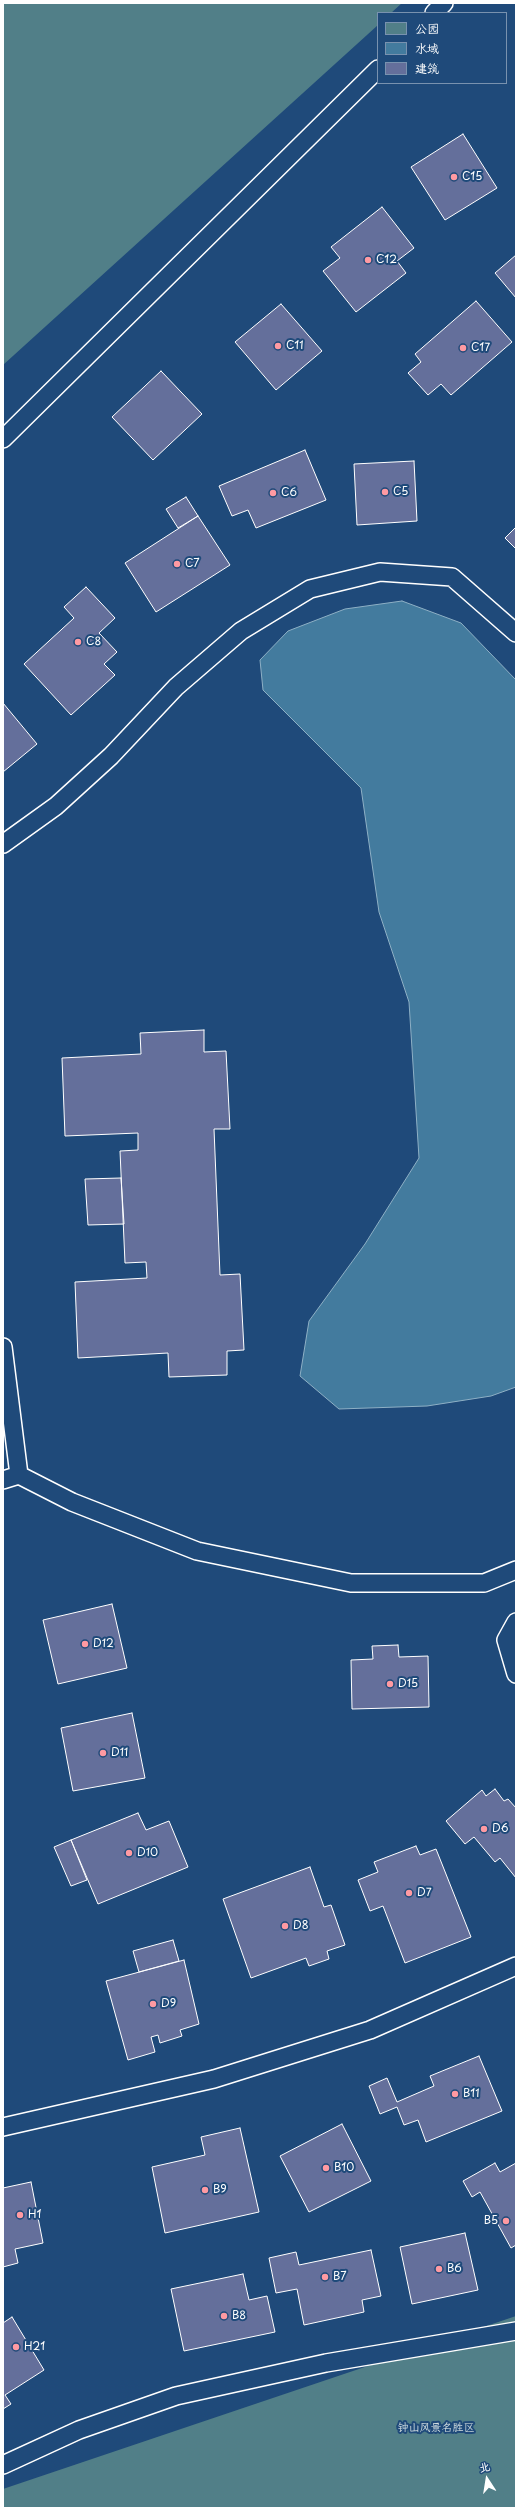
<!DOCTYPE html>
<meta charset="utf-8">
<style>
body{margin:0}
#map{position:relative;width:519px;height:2511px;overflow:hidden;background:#1f4a7a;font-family:"Playpen Sans","LXGW WenKai TC",sans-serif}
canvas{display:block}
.frame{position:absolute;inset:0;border:4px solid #fff;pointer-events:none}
.legend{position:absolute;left:377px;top:12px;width:130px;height:72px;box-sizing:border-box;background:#1f4a7a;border:1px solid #7992af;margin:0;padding:5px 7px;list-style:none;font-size:12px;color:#fff}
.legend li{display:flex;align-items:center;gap:8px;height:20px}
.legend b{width:20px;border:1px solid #7992af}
.north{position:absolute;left:467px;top:2459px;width:40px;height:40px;-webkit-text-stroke:3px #1f4a7a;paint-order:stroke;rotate:348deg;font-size:11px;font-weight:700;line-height:16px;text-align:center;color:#fff}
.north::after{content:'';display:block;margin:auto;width:14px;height:18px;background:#fff;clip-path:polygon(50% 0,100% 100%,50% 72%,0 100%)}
</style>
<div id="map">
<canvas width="519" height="2511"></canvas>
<div class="frame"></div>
<ul class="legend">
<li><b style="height:11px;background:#517f88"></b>公园</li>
<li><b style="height:11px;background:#437b9e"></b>水域</li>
<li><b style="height:11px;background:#646f9b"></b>建筑</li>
</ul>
<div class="north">北</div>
</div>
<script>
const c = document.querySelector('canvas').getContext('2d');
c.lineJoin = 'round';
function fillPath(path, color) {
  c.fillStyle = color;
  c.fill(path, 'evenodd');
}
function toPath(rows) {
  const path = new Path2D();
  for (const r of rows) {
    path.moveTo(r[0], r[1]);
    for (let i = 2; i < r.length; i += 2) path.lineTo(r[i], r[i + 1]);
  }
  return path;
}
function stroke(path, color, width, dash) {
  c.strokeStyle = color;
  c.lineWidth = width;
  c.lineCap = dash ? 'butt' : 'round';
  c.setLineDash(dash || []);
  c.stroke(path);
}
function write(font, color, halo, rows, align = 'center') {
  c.font = font + ' "Playpen Sans","LXGW WenKai TC",sans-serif';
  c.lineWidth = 4;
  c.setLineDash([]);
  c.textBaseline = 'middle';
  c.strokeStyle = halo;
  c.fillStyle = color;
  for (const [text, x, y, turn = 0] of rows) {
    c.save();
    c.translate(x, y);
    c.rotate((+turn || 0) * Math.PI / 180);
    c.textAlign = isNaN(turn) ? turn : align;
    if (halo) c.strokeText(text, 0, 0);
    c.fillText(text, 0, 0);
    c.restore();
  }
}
fillPath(toPath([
 [3,3,402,3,391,13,378,13,378,25,3,365],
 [516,2316,516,2508,3,2508,3,2489]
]), '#517f88');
const water = toPath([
 [402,601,461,623,516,680,516,1387,491,1396,427,1406,339,1409,300,1376,309,1321,365,1244,419,1158,409,1002,379,912,361,788,263,690,260,660,288,631,345,609,402,601]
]);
fillPath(water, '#437b9e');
stroke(water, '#8eb0c5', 1);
const building = toPath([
 [463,134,497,188,445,220,411,167,463,134],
 [382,207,414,248,397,261,406,273,356,312,323,271,340,258,331,247,382,207],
 [516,255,516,298,495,273,516,255],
 [476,301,512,342,451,395,441,384,428,395,408,373,421,362,415,354,476,301],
 [281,304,322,351,276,390,235,342,281,304],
 [161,371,202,414,153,460,112,417,161,371],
 [305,450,326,500,256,528,248,510,232,516,219,486,305,450],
 [414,461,417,521,357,525,354,464,414,461],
 [186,497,198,516,178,528,166,509,186,497],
 [198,516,230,565,156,612,125,563,198,516],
 [516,527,516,549,505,538,516,527],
 [86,587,115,618,99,633,117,652,104,664,115,675,71,715,24,664,74,618,64,607,86,587],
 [3,703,37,744,3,772,3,703],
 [204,1030,204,1052,226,1051,230,1129,214,1129,220,1275,240,1274,244,1350,227,1351,227,1375,169,1377,168,1353,78,1358,75,1282,147,1278,146,1262,125,1263,120,1151,138,1150,138,1133,65,1136,62,1058,141,1054,140,1033,204,1030],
 [121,1178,124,1224,88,1225,85,1179,121,1178],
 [112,1604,127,1668,58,1684,43,1620,112,1604],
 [398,1645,399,1657,428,1656,429,1707,352,1709,351,1660,373,1659,372,1646,398,1645],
 [132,1713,145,1778,73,1791,61,1728,132,1713],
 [495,1789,504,1801,508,1799,516,1808,516,1878,500,1858,495,1862,474,1837,465,1844,446,1821,482,1790,486,1796,495,1789],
 [138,1813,146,1830,169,1821,188,1867,98,1904,71,1840,138,1813],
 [71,1840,87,1880,71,1886,54,1847,71,1840],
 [416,1846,420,1855,436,1849,471,1937,405,1963,383,1906,370,1911,358,1880,378,1872,374,1862,416,1846],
 [310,1867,324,1907,331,1905,345,1945,327,1951,329,1959,309,1966,306,1958,251,1978,223,1899,310,1867],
 [173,1940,179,1961,139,1972,133,1951,173,1940],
 [184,1960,199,2024,180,2030,182,2036,160,2043,158,2035,151,2037,155,2052,128,2060,106,1981,184,1960],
 [479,2056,502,2111,426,2142,418,2120,404,2125,397,2107,380,2114,369,2086,387,2078,397,2102,434,2086,430,2076,479,2056],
 [342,2124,371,2181,309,2212,280,2156,342,2124],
 [240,2128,259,2212,165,2233,152,2167,205,2155,201,2137,240,2128],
 [495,2163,500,2172,516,2163,516,2245,511,2248,480,2192,472,2197,463,2181,495,2163],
 [31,2182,43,2243,15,2249,18,2263,3,2267,3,2188,31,2182],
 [465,2233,478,2290,412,2304,400,2247,465,2233],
 [371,2250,381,2296,362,2300,364,2312,304,2325,297,2289,276,2293,269,2258,296,2252,299,2265,371,2250],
 [243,2274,249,2300,267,2296,275,2332,184,2351,171,2289,243,2274],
 [12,2317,44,2370,5,2395,11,2404,3,2409,3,2323,12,2317]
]);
fillPath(building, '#646f9b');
stroke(building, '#fff', 1);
const service = toPath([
 [434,13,444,3],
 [3,439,378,69],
 [3,844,56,806,111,756,176,687,241,631,310,589,380,572,452,577,516,633],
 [3,1347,19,1475,72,1502,197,1551,351,1583,484,1583,516,1570],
 [3,1480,19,1475],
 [516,1622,506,1640,516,1674],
 [3,2127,214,2079,370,2030,516,1966],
 [3,2465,79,2430,176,2396,326,2363,516,2331]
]);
stroke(service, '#fff', 20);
stroke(service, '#1f4a7a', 17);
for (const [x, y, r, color] of [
 [454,177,4,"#ff9aa2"],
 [368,260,4,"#ff9aa2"],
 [278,346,4,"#ff9aa2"],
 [463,348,4,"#ff9aa2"],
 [385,492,4,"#ff9aa2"],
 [273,493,4,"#ff9aa2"],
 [177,564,4,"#ff9aa2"],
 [78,642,4,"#ff9aa2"],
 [85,1644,4,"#ff9aa2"],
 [390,1684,4,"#ff9aa2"],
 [103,1753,4,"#ff9aa2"],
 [484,1829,4,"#ff9aa2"],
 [129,1853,4,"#ff9aa2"],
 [409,1893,4,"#ff9aa2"],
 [285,1926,4,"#ff9aa2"],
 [153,2004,4,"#ff9aa2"],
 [455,2094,4,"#ff9aa2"],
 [326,2168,4,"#ff9aa2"],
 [205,2190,4,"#ff9aa2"],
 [20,2215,4,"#ff9aa2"],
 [506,2221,4,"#ff9aa2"],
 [439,2269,4,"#ff9aa2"],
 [325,2277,4,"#ff9aa2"],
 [224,2316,4,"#ff9aa2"],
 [16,2347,4,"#ff9aa2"]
]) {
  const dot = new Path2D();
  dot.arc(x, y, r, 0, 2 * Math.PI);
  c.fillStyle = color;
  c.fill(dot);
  stroke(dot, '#1f4a7a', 1.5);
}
write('11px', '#fff', '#1f4a7a', [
 ["C15",462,177],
 ["C12",376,260],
 ["C11",286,346],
 ["C17",471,348],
 ["C5",393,492],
 ["C6",281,493],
 ["C7",185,564],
 ["C8",86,642],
 ["D12",93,1644],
 ["D15",398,1684],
 ["D11",111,1753],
 ["D6",492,1829],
 ["D10",137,1853],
 ["D7",417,1893],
 ["D8",293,1926],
 ["D9",161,2004],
 ["B11",463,2094],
 ["B10",334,2168],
 ["B9",213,2190],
 ["H1",28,2215],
 ["B5",498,2221,"right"],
 ["B6",447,2269],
 ["B7",333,2277],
 ["B8",232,2316],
 ["H21",24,2347]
], 'left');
write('11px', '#d4dfe1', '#1f4a7a', [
 ["钟山风景名胜区",436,2428]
]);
</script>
